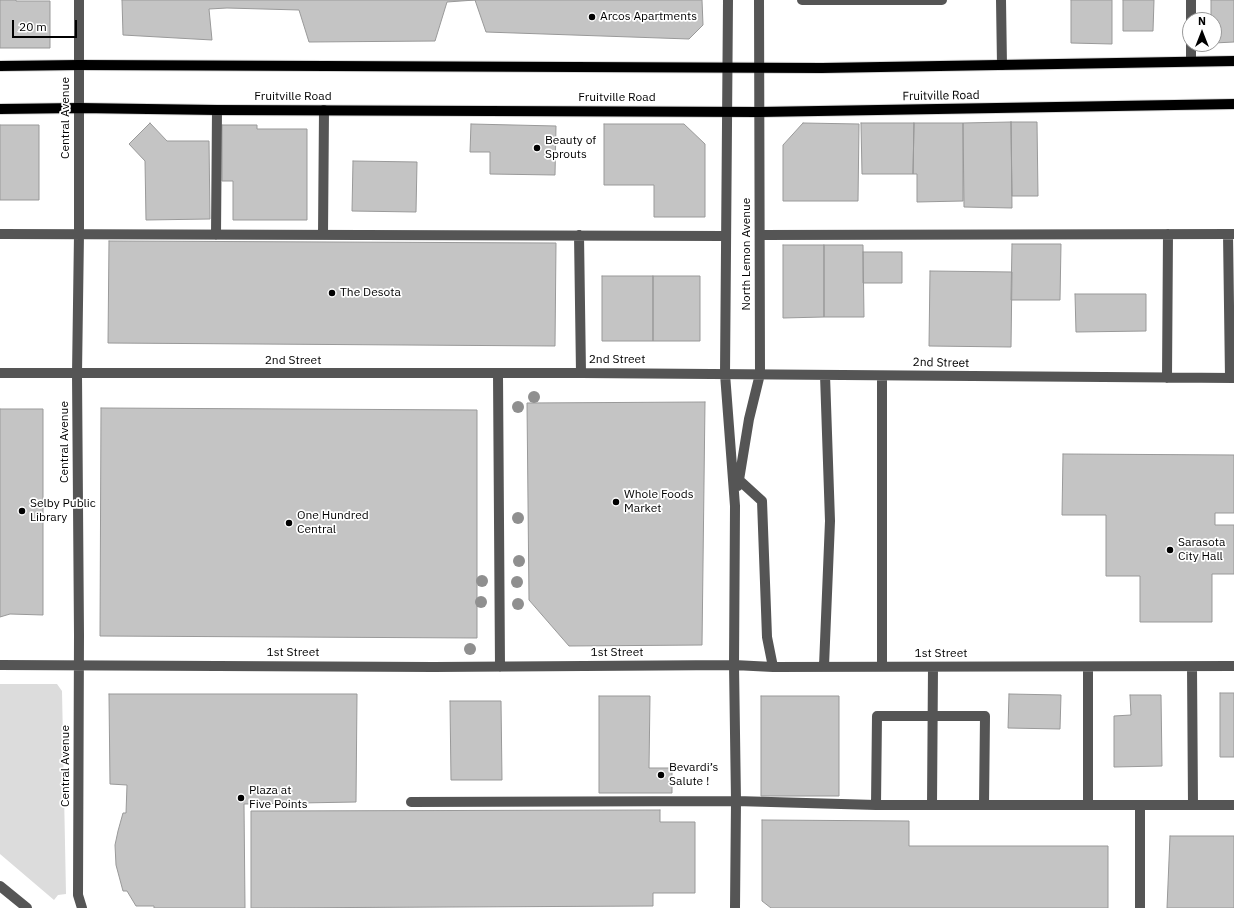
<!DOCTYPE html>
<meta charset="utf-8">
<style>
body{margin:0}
#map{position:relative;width:1234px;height:908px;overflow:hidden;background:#fff;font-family:"IBM Plex Sans",sans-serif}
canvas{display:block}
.north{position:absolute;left:1182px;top:12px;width:40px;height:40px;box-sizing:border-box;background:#fff;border:1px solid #999;border-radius:50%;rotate:0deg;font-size:11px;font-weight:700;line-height:16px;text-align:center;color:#000}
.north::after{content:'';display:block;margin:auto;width:14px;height:18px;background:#000;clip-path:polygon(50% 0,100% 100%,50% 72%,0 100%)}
.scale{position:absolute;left:12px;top:20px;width:65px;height:18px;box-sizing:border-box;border:2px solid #000;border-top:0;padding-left:5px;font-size:12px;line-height:14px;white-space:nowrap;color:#000;-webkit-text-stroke:3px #fff;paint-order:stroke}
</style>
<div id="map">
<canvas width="1234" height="908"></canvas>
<div class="north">N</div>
<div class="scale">20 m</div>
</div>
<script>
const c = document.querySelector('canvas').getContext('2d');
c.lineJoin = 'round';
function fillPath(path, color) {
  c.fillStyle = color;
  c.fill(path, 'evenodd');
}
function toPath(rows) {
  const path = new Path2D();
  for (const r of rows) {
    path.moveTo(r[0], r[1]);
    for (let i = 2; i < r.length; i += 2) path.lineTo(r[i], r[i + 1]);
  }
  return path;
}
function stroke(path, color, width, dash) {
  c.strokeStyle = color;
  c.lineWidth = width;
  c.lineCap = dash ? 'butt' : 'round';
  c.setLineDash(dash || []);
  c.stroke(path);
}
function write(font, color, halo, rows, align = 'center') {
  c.font = font + ' "IBM Plex Sans",sans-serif';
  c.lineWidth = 3.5;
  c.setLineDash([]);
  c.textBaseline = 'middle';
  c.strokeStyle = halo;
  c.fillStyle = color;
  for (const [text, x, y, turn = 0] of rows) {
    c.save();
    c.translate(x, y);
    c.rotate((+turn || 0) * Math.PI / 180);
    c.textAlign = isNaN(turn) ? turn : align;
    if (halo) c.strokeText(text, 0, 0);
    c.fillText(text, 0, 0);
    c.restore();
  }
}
fillPath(toPath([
 [0,684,57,684,62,691,66,894,58,895,54,900,0,854]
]), '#dcdcdc');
const building = toPath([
 [0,0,16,0,16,1,50,1,50,48,0,48,0,0],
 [122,0,702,0,703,25,689,39,486,32,475,0,447,2,435,41,309,42,299,10,227,8,209,9,212,40,123,35,122,0],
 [1071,0,1112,0,1112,44,1071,43,1071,0],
 [1123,0,1154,0,1153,31,1123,31,1123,0],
 [1211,0,1234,0,1234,42,1214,43,1214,20,1211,20,1211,0],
 [1011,122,1012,208,964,207,963,123,1011,122],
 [1011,122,1037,122,1038,196,1012,196,1011,122],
 [150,123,167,141,209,141,210,219,146,220,145,161,129,144,150,123],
 [803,123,859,124,858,201,783,201,783,145,803,123],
 [861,123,914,123,913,174,862,174,861,123],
 [914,123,963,123,963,201,917,202,917,174,913,174,914,123],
 [471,124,556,126,555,175,490,174,490,152,470,152,471,124],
 [604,124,684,124,705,144,705,217,654,217,654,185,604,185,604,124],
 [0,125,39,125,39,200,0,200,0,125],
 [222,125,257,125,257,129,307,129,307,220,233,220,233,181,222,181,222,125],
 [353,161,417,162,416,212,352,211,353,161],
 [109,241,556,243,555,346,108,343,109,241],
 [1012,244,1061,244,1060,300,1011,300,1012,244],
 [783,245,824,245,824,317,783,318,783,245],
 [824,245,863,245,864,317,824,317,824,245],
 [863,252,902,252,902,283,863,283,863,252],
 [930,271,1012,272,1011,347,929,346,930,271],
 [602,276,653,276,653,341,602,341,602,276],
 [653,276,700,276,700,341,653,341,653,276],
 [1075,294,1146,294,1146,331,1076,332,1075,294],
 [705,402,702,645,569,646,529,600,527,403,705,402],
 [101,408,477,410,477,638,100,636,101,408],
 [0,409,43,409,43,615,10,614,0,617,0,409],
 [1063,454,1234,455,1234,513,1215,513,1215,525,1234,525,1234,574,1212,574,1212,622,1140,622,1140,576,1106,576,1106,515,1062,515,1063,454],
 [1220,693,1234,693,1234,757,1220,757,1220,693],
 [109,694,357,694,356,802,244,804,245,908,154,908,154,906,136,906,127,891,123,891,116,865,115,845,118,831,123,813,126,813,127,785,110,784,109,694],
 [1009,694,1061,695,1060,729,1008,728,1009,694],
 [1130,695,1161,695,1162,766,1114,767,1114,716,1131,715,1130,695],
 [599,696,650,696,649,768,672,768,672,793,599,793,599,696],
 [761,696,839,696,839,796,761,796,761,696],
 [450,701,501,701,502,780,451,780,450,701],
 [660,810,660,822,695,822,695,893,653,893,653,906,251,908,251,811,660,810],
 [762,820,909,821,909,846,1108,846,1108,908,771,908,762,901,762,820],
 [1170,836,1234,836,1234,908,1167,908,1170,836]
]);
fillPath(building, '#c4c4c4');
stroke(building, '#999', 1);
const major = toPath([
 [0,66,79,65,822,68,1234,61],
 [0,109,79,108,217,110,759,112,1234,104]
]);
stroke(major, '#dbdbdb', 12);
stroke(toPath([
 [79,0,79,234,77,374,79,635,78,895,82,908],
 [728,0,725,374,735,506,734,665,736,801,735,908],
 [802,0,942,0],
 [1001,0,1002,65],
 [1191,0,1191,20],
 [1191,44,1191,61],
 [0,234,725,236],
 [1228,234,1230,378],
 [216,235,217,110],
 [323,235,324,110],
 [579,235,581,373],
 [760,235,1234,234],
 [0,373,581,373,1234,378],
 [498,374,500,667],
 [1167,378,1168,234],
 [739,480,762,501,767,637,773,667],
 [738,486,749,419,760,374,759,0],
 [0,665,434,667,734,665,773,667,1234,666],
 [824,666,830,521,825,375],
 [882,667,882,376],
 [1088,667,1088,805],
 [1192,667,1193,805],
 [411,802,736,801,876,805,1234,805],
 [876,805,877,716,985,716,984,805],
 [932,805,933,667],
 [1140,805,1140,908],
 [0,886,27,908]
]), '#555', 10);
stroke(major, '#000', 10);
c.fillStyle = '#8f8f8f';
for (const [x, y] of [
 [534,397],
 [518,407],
 [518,518],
 [519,561],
 [482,581],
 [517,582],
 [481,602],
 [518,604],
 [470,649]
]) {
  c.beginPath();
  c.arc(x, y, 6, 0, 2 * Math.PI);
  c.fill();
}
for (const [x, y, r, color] of [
 [592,17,4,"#000"],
 [537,148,4,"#000"],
 [332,293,4,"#000"],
 [616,502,4,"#000"],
 [22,511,4,"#000"],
 [289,523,4,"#000"],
 [1170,550,4,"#000"],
 [661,775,4,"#000"],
 [241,798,4,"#000"]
]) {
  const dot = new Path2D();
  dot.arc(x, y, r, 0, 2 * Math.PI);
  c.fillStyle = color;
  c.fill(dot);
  stroke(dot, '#fff', 1.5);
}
write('12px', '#000', '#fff', [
 ["Arcos Apartments",600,17],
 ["Beauty of",545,141],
 ["Sprouts",545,155],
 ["The Desota",340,293],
 ["Whole Foods",624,495],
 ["Market",624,509],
 ["Selby Public",30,504],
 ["Library",30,518],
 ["One Hundred",297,516],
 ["Central",297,530],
 ["Sarasota",1178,543],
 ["City Hall",1178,557],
 ["Bevardi’s",669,768],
 ["Salute !",669,782],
 ["Plaza at",249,791],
 ["Five Points",249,805]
], 'left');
write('12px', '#000', '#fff', [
 ["Fruitville Road",941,96,-1],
 ["Fruitville Road",293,97],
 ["Fruitville Road",617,98],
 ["Central Avenue",66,118,-90],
 ["North Lemon Avenue",747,254,-90],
 ["2nd Street",617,360],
 ["2nd Street",293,361],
 ["2nd Street",941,363,1],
 ["Central Avenue",65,442,-90],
 ["1st Street",293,653],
 ["1st Street",617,653],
 ["1st Street",941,654],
 ["Central Avenue",66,766,-90]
]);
</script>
